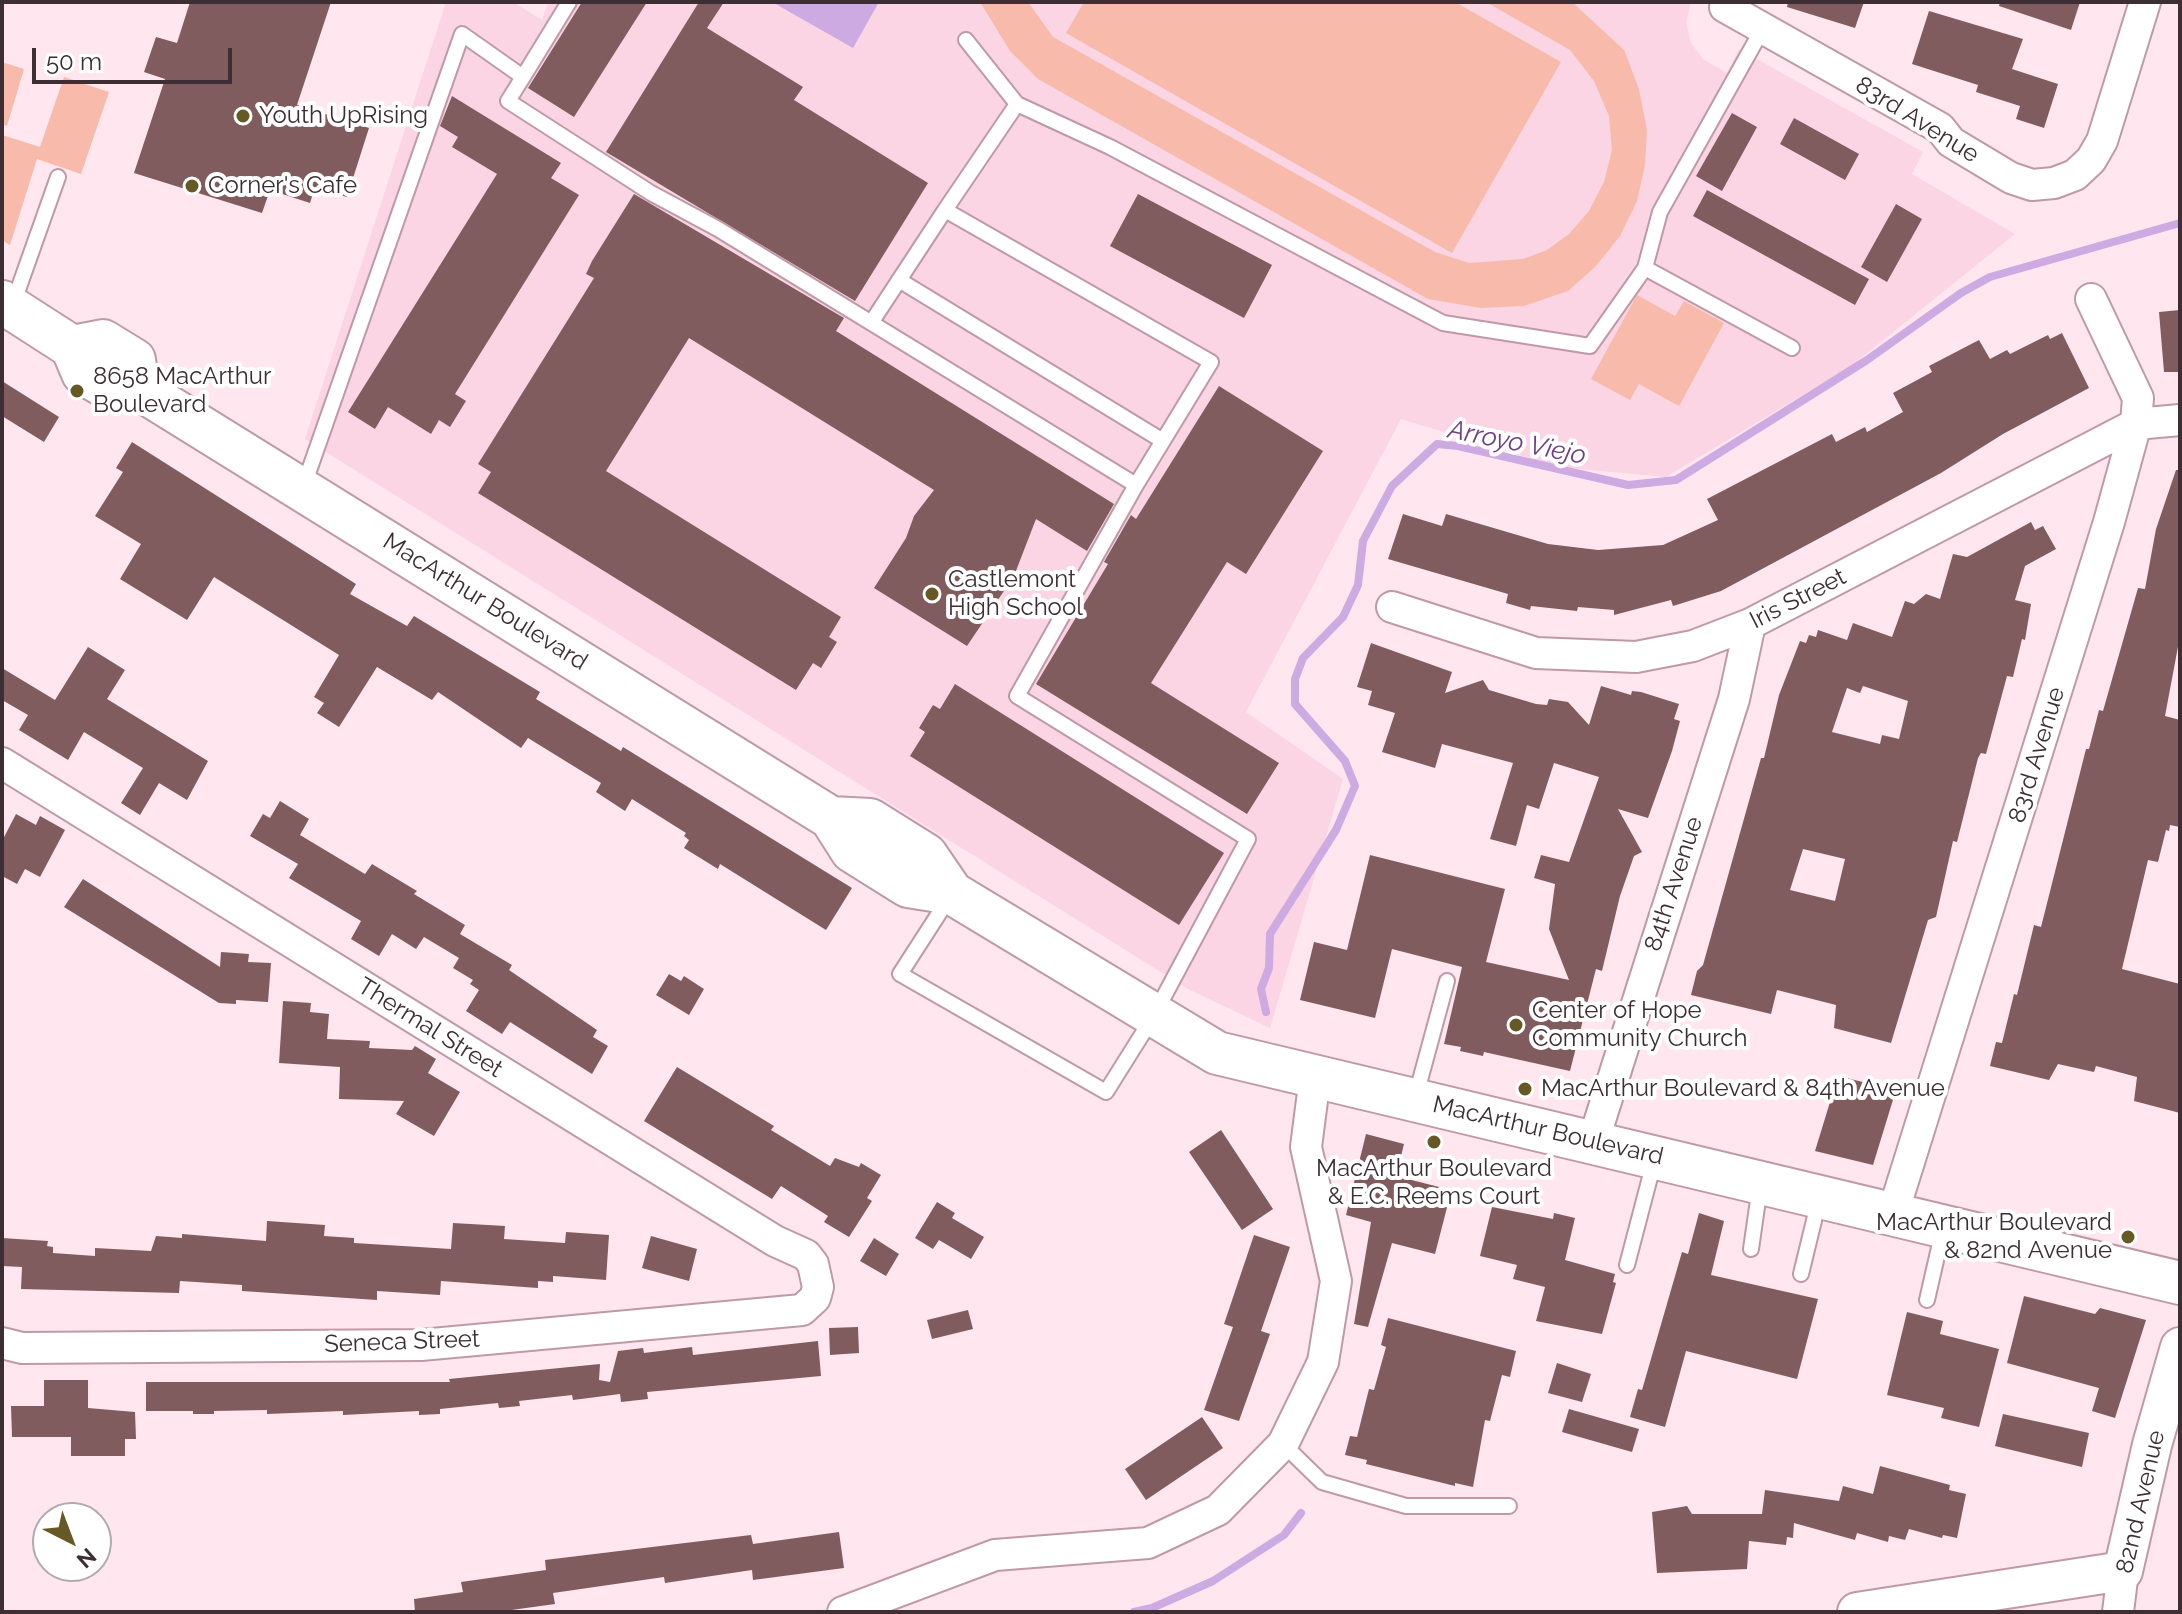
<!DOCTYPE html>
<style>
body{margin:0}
#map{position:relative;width:2182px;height:1614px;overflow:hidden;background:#ffe6ef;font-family:Raleway,sans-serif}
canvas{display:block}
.frame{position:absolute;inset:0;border:4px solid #3d2e34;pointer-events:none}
.north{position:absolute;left:32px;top:1502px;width:80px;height:80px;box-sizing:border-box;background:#fff;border:2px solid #b1abae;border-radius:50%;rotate:138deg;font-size:22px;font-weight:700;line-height:32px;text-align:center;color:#3d2e34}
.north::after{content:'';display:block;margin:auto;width:28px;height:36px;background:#665926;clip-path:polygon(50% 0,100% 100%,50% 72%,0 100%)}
.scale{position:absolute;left:32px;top:48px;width:200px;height:36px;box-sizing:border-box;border:4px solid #3d2e34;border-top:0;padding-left:10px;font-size:24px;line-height:28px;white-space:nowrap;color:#3d2e34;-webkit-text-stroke:6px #fff;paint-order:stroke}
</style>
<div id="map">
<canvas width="2182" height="1614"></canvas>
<div class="frame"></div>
<div class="north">N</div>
<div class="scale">50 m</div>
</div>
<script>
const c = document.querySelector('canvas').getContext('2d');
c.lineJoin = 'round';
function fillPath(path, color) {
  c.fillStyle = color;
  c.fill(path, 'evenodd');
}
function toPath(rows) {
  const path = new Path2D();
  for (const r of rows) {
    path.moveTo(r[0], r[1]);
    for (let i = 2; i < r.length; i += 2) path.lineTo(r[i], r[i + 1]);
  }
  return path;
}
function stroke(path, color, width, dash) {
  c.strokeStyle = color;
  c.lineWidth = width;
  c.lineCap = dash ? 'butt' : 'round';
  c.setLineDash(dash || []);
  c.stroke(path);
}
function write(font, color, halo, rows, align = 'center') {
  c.font = font + ' Raleway,sans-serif';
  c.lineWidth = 8;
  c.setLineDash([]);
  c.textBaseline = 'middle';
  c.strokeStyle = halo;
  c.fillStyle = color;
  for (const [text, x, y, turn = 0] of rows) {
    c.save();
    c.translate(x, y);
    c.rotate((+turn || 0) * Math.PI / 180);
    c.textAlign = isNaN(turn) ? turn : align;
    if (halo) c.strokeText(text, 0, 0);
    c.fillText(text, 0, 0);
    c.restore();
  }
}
fillPath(toPath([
 [446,2,513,2,542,20,548,2,1691,2,1686,23,1691,43,1703,59,1727,73,1739,49,1923,152,1912,174,2015,234,1851,366,1666,477,1559,467,1401,419,1246,712,1343,779,1270,1028,1188,989,305,439]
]), '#fbd5e3');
fillPath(toPath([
 [980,2,1028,2,1053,37,1435,252,1469,263,1523,259,1547,250,1569,234,1589,211,1604,182,1612,150,1609,116,1594,81,1570,50,1486,2,1572,2,1624,50,1639,89,1647,130,1645,165,1637,201,1620,236,1595,267,1568,291,1524,306,1481,308,1428,299,1038,79,1010,51],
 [1084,2,1455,2,1561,62,1452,253,1066,33],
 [2,62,24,69,7,126,2,124],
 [64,77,109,92,81,174,37,159,10,245,2,240,2,135,40,147],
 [1637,295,1675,316,1684,301,1724,323,1679,406,1639,384,1630,400,1591,379]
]), '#f8baaa');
fillPath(toPath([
 [772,2,879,2,853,48]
]), '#ceaae3');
stroke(toPath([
 [1266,1012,1261,989,1269,968,1270,934,1336,830,1355,786,1345,761,1295,704,1295,679,1303,658,1343,617,1358,585,1363,541,1392,486,1437,444,1458,446,1628,485,1676,480,1867,360,1961,293,1990,277,2180,223],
 [1134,1612,1152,1608,1213,1581,1284,1535,1301,1513]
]), '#ceaae3', 8);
fillPath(toPath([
 [190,2,331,2,297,105,369,128,347,197,315,187,310,203,270,190,262,213,134,173,165,79,144,72,156,37,177,43],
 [582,2,647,2,574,117,528,88],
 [699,2,724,2,707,28,803,87,794,100,928,183,855,301,606,152],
 [1788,2,1864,2,1855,28,1787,7],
 [2000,2,2080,2,2071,30,1999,6],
 [1929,11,2023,39,2012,69,2058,84,2044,128,2016,119,2020,106,1976,92,1978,85,1912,64],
 [452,96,561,163,551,178,579,195,455,394,466,401,450,427,439,420,431,434,388,407,375,429,348,412,497,174,452,147,458,137,440,126],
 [1732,113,1757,127,1722,191,1696,176],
 [1794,118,1859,154,1845,180,1780,144],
 [1707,190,1869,279,1855,305,1693,216],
 [634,194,844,318,836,331,1114,504,1087,551,1036,519,1014,576,967,646,874,588,906,538,914,516,934,490,689,338,606,471,841,617,829,637,837,642,821,668,813,663,796,690,478,493,491,472,478,464,594,278,586,274,592,261],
 [1138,194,1272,265,1244,318,1110,246],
 [1896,204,1922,219,1887,282,1861,267],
 [2180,310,2180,372,2164,372,2159,312],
 [2062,333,2089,388,2003,434,1941,473,1721,591,1673,606,1671,600,1614,615,1614,610,1578,607,1577,611,1531,606,1530,610,1506,603,1508,594,1388,559,1403,514,1442,526,1446,514,1548,544,1598,550,1663,545,1718,520,1707,499,1832,434,1836,442,1865,427,1867,432,1903,412,1893,393,1932,372,1929,366,1979,340,1990,359,2007,350,2010,354,2048,335,2050,339],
 [2,381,59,417,44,442,2,416],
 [1219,386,1323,451,1246,574,1227,562,1151,683,1279,763,1247,814,1036,684,1108,564,1104,562,1131,515,1136,519],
 [132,442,356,584,350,594,407,626,414,616,540,692,536,699,621,751,623,747,852,888,826,930,720,864,718,869,684,848,689,840,684,836,686,833,632,799,625,811,596,792,601,783,528,738,521,748,438,692,432,700,377,667,339,727,317,713,324,703,314,697,339,655,214,577,187,620,120,579,141,544,95,516,123,472,116,468],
 [2176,470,2180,470,2180,636,2165,716,2180,720,2180,827,2170,825,2169,831,2166,830,2158,862,2148,860,2122,969,2180,984,2180,1113,2134,1101,2137,1077,2096,1066,2094,1072,2058,1064,2049,1080,1990,1066,1996,1042,2002,1043,2014,994,2017,995,2034,925,2041,927,2086,749,2089,749,2099,710,2103,711,2138,588,2145,589,2156,529],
 [2031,522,2035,530,2043,526,2056,549,2025,566,2015,600,2031,604,2025,640,2022,639,2013,677,2007,676,1986,754,1981,753,1978,758,1957,842,1953,841,1936,917,1928,920,1891,1043,1834,1028,1836,1005,1777,990,1771,1014,1691,995,1697,971,1703,965,1761,758,1764,758,1779,695,1800,641,1806,643,1809,635,1816,637,1818,630,1847,640,1853,623,1892,637,1905,601,1914,604,1926,594,1940,599,1953,554,1967,557],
 [1863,686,1908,701,1899,739,1882,735,1880,744,1832,732,1847,688,1860,693],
 [1803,849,1845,859,1835,901,1790,890],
 [1371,643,1452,672,1445,693,1483,680,1489,690,1536,704,1547,705,1549,699,1568,702,1589,725,1601,686,1631,695,1632,691,1641,692,1679,704,1674,719,1680,721,1672,751,1648,818,1618,809,1642,852,1634,856,1620,896,1602,971,1596,969,1570,1071,1484,1052,1483,1056,1460,1051,1461,1047,1444,1044,1462,967,1392,949,1375,1018,1300,1000,1314,942,1347,950,1370,855,1505,889,1486,962,1569,980,1549,929,1555,884,1534,878,1541,855,1569,862,1599,777,1554,763,1539,809,1527,805,1516,846,1490,839,1513,763,1442,744,1435,768,1382,752,1395,713,1368,705,1372,691,1357,687],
 [88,647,125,670,107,699,208,761,187,800,159,783,140,815,121,803,143,768,84,732,68,760,19,730,28,715,2,700,2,668,55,700],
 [955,684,1224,853,1179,925,910,756,925,732,919,728,933,705,940,709],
 [280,801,309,819,300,835,365,874,372,864,417,891,414,894,465,925,460,934,512,965,509,970,597,1030,593,1037,608,1046,592,1074,510,1022,502,1034,466,1011,479,990,470,984,473,980,453,968,459,958,424,937,416,949,392,934,379,956,351,939,361,921,289,878,298,864,250,836,263,814,270,818],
 [16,814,36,825,40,816,65,830,40,877,25,869,17,884,2,876,2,841],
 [83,879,220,967,221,952,249,954,248,962,271,963,268,1002,236,1000,236,1004,219,1003,64,907],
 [669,974,681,981,684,976,704,989,689,1015,656,995],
 [283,1001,311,1003,310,1012,329,1014,327,1039,370,1041,369,1048,412,1050,415,1046,436,1059,428,1073,460,1092,434,1136,396,1114,404,1101,339,1099,340,1067,279,1063],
 [677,1067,774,1126,771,1130,830,1166,835,1158,859,1167,861,1163,881,1175,867,1198,872,1201,849,1237,824,1222,828,1216,781,1186,772,1199,644,1121],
 [1838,1076,1896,1090,1873,1165,1815,1151],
 [1221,1130,1273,1209,1242,1230,1189,1152],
 [1366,1134,1404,1144,1396,1176,1443,1188,1441,1194,1450,1196,1435,1254,1392,1243,1368,1327,1354,1324,1371,1222,1346,1215],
 [937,1202,955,1213,952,1218,984,1237,971,1259,939,1240,933,1249,915,1238],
 [1492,1207,1553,1219,1554,1213,1575,1218,1565,1260,1615,1274,1613,1282,1616,1283,1602,1334,1536,1321,1545,1287,1513,1279,1517,1265,1480,1256],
 [1699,1213,1724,1221,1711,1275,1818,1299,1797,1379,1686,1351,1665,1427,1630,1417,1638,1389,1642,1390,1682,1252,1688,1254],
 [267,1221,325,1225,324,1236,354,1238,354,1243,451,1249,453,1223,505,1226,504,1239,565,1243,566,1232,609,1235,606,1280,553,1276,553,1282,538,1281,538,1288,441,1281,440,1295,377,1291,377,1300,242,1291,242,1285,180,1281,179,1293,21,1289,22,1267,2,1266,2,1238,48,1241,47,1246,53,1247,53,1253,95,1256,95,1248,151,1251,156,1236,182,1238,182,1234,266,1241],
 [1254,1235,1290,1247,1261,1331,1270,1334,1239,1421,1204,1410,1233,1327,1224,1324],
 [651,1236,697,1249,689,1281,642,1268],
 [874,1238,899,1254,886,1276,860,1261],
 [2024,1296,2095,1314,2100,1308,2146,1320,2115,1418,2092,1411,2099,1388,2007,1363],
 [968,1310,973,1329,932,1339,927,1320],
 [1907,1312,1943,1321,1940,1334,1999,1349,1979,1427,1941,1418,1944,1408,1887,1395],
 [1388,1318,1516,1351,1510,1377,1502,1375,1490,1421,1485,1420,1473,1487,1455,1483,1455,1486,1366,1464,1367,1460,1345,1455,1350,1436,1357,1437,1369,1389,1374,1390,1386,1347,1381,1345],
 [858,1327,859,1353,830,1355,829,1328],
 [818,1341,821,1376,647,1392,648,1399,621,1402,620,1394,573,1400,572,1395,519,1401,520,1406,499,1408,498,1403,440,1409,440,1414,419,1415,419,1411,343,1415,343,1411,267,1414,267,1410,214,1411,214,1414,193,1414,193,1411,146,1411,146,1382,450,1382,449,1379,600,1364,599,1380,610,1382,618,1351,643,1348,644,1353,692,1347,693,1355],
 [1557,1363,1591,1374,1582,1402,1548,1393],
 [44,1380,88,1380,88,1408,135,1412,136,1439,125,1439,125,1456,71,1456,71,1437,12,1437,11,1406,44,1406],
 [1569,1409,1639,1429,1632,1452,1562,1432],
 [2003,1414,2089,1433,2082,1467,1995,1446],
 [1202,1417,1223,1448,1146,1500,1125,1469],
 [1880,1466,1950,1485,1949,1490,1966,1494,1957,1538,1943,1535,1942,1538,1909,1529,1905,1540,1889,1536,1888,1542,1857,1533,1855,1540,1794,1523,1793,1538,1787,1537,1786,1545,1749,1541,1747,1569,1657,1573,1652,1512,1687,1506,1692,1514,1762,1514,1765,1490,1839,1501,1843,1486,1873,1494],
 [839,1532,844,1568,753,1580,752,1570,665,1583,664,1577,553,1593,555,1604,497,1612,415,1612,414,1599,463,1592,461,1582,546,1570,545,1560,751,1535,753,1544]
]), '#815c5e');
const service = toPath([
 [966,40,1017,104,945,210,1211,362,1136,485],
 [523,77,569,2],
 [1017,104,1110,147,1443,323,1590,346,1645,268,1792,348],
 [1645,268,1660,212,1763,28],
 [899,280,1163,441],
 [13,304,58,177],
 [871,323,945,210],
 [304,485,462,34,523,77,508,101,651,193,718,229,1136,485,1017,696,1248,839,1153,1017,1106,1092,900,974,949,898],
 [1416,1095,1447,981],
 [1751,1249,1760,1186],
 [1627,1265,1654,1162],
 [1801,1274,1819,1200],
 [1927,1300,1943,1230],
 [1283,1444,1322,1482,1406,1506,1509,1506]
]);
const minor = toPath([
 [1727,2,1725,7,1940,128,1951,142,2011,178,2032,185,2054,183,2075,175,2091,160,2102,141,2145,2],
 [1392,607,1536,653,1636,657,1693,646,1750,624,2136,424,2180,420],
 [2,763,775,1241,806,1255,813,1264,818,1287,815,1298,802,1310,421,1345,22,1348,2,1343],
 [1593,1142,1734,699,1750,624],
 [1893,1213,2109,522,2136,424,2138,398,2091,299],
 [843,1612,995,1555,1148,1543,1218,1510,1283,1444,1323,1362,1336,1281,1306,1147,1315,1077],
 [2118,1612,2123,1571]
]);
const tertiary = toPath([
 [1857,1612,2123,1571,2152,1445,2180,1347]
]);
const secondary = toPath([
 [2,302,72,347,83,373,114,391,138,388,831,818,852,851,908,886,952,893,1217,1053,2180,1283],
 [72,347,103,341,134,360,138,388],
 [831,818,870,820,926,855,952,893]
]);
stroke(service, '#bf99a8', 18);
stroke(minor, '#bf99a8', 34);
stroke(tertiary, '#bf99a8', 42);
stroke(secondary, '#bf99a8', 46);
stroke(service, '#fff', 14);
stroke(minor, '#fff', 30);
stroke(tertiary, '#fff', 38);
stroke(secondary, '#fff', 42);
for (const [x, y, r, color] of [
 [243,116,8,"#665926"],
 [192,186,8,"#665926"],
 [77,391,8,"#665926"],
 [932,594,8,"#665926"],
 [1516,1025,8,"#665926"],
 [1525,1089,8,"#665926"],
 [1434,1142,8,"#665926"],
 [2128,1237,8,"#665926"]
]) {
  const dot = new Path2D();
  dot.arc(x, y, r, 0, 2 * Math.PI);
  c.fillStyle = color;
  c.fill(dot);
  stroke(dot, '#fff', 3);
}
write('24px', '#3d2e34', '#fff', [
 ["Youth UpRising",259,116],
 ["Corner's Cafe",208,186],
 ["8658 MacArthur",93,377],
 ["Boulevard",93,405],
 ["Castlemont",948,580],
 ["High School",948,608],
 ["Center of Hope",1532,1011],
 ["Community Church",1532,1039],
 ["MacArthur Boulevard & 84th Avenue",1541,1089],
 ["MacArthur Boulevard",1434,1169,"center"],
 ["& E.C. Reems Court",1434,1197,"center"],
 ["MacArthur Boulevard",2112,1223,"right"],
 ["& 82nd Avenue",2112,1251,"right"]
], 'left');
write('24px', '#3d2e34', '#fff', [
 ["83rd Avenue",1917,120,32],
 ["Iris Street",1798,599,-27],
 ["MacArthur Boulevard",485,602,32],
 ["83rd Avenue",2037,755,-73],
 ["84th Avenue",1674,884,-72],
 ["Thermal Street",430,1028,32],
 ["MacArthur Boulevard",1548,1131,13],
 ["Seneca Street",402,1342,-2],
 ["82nd Avenue",2141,1502,-77]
]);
write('italic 26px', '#6c3f84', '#fff', [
 ["Arroyo Viejo",1517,443,11]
]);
</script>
